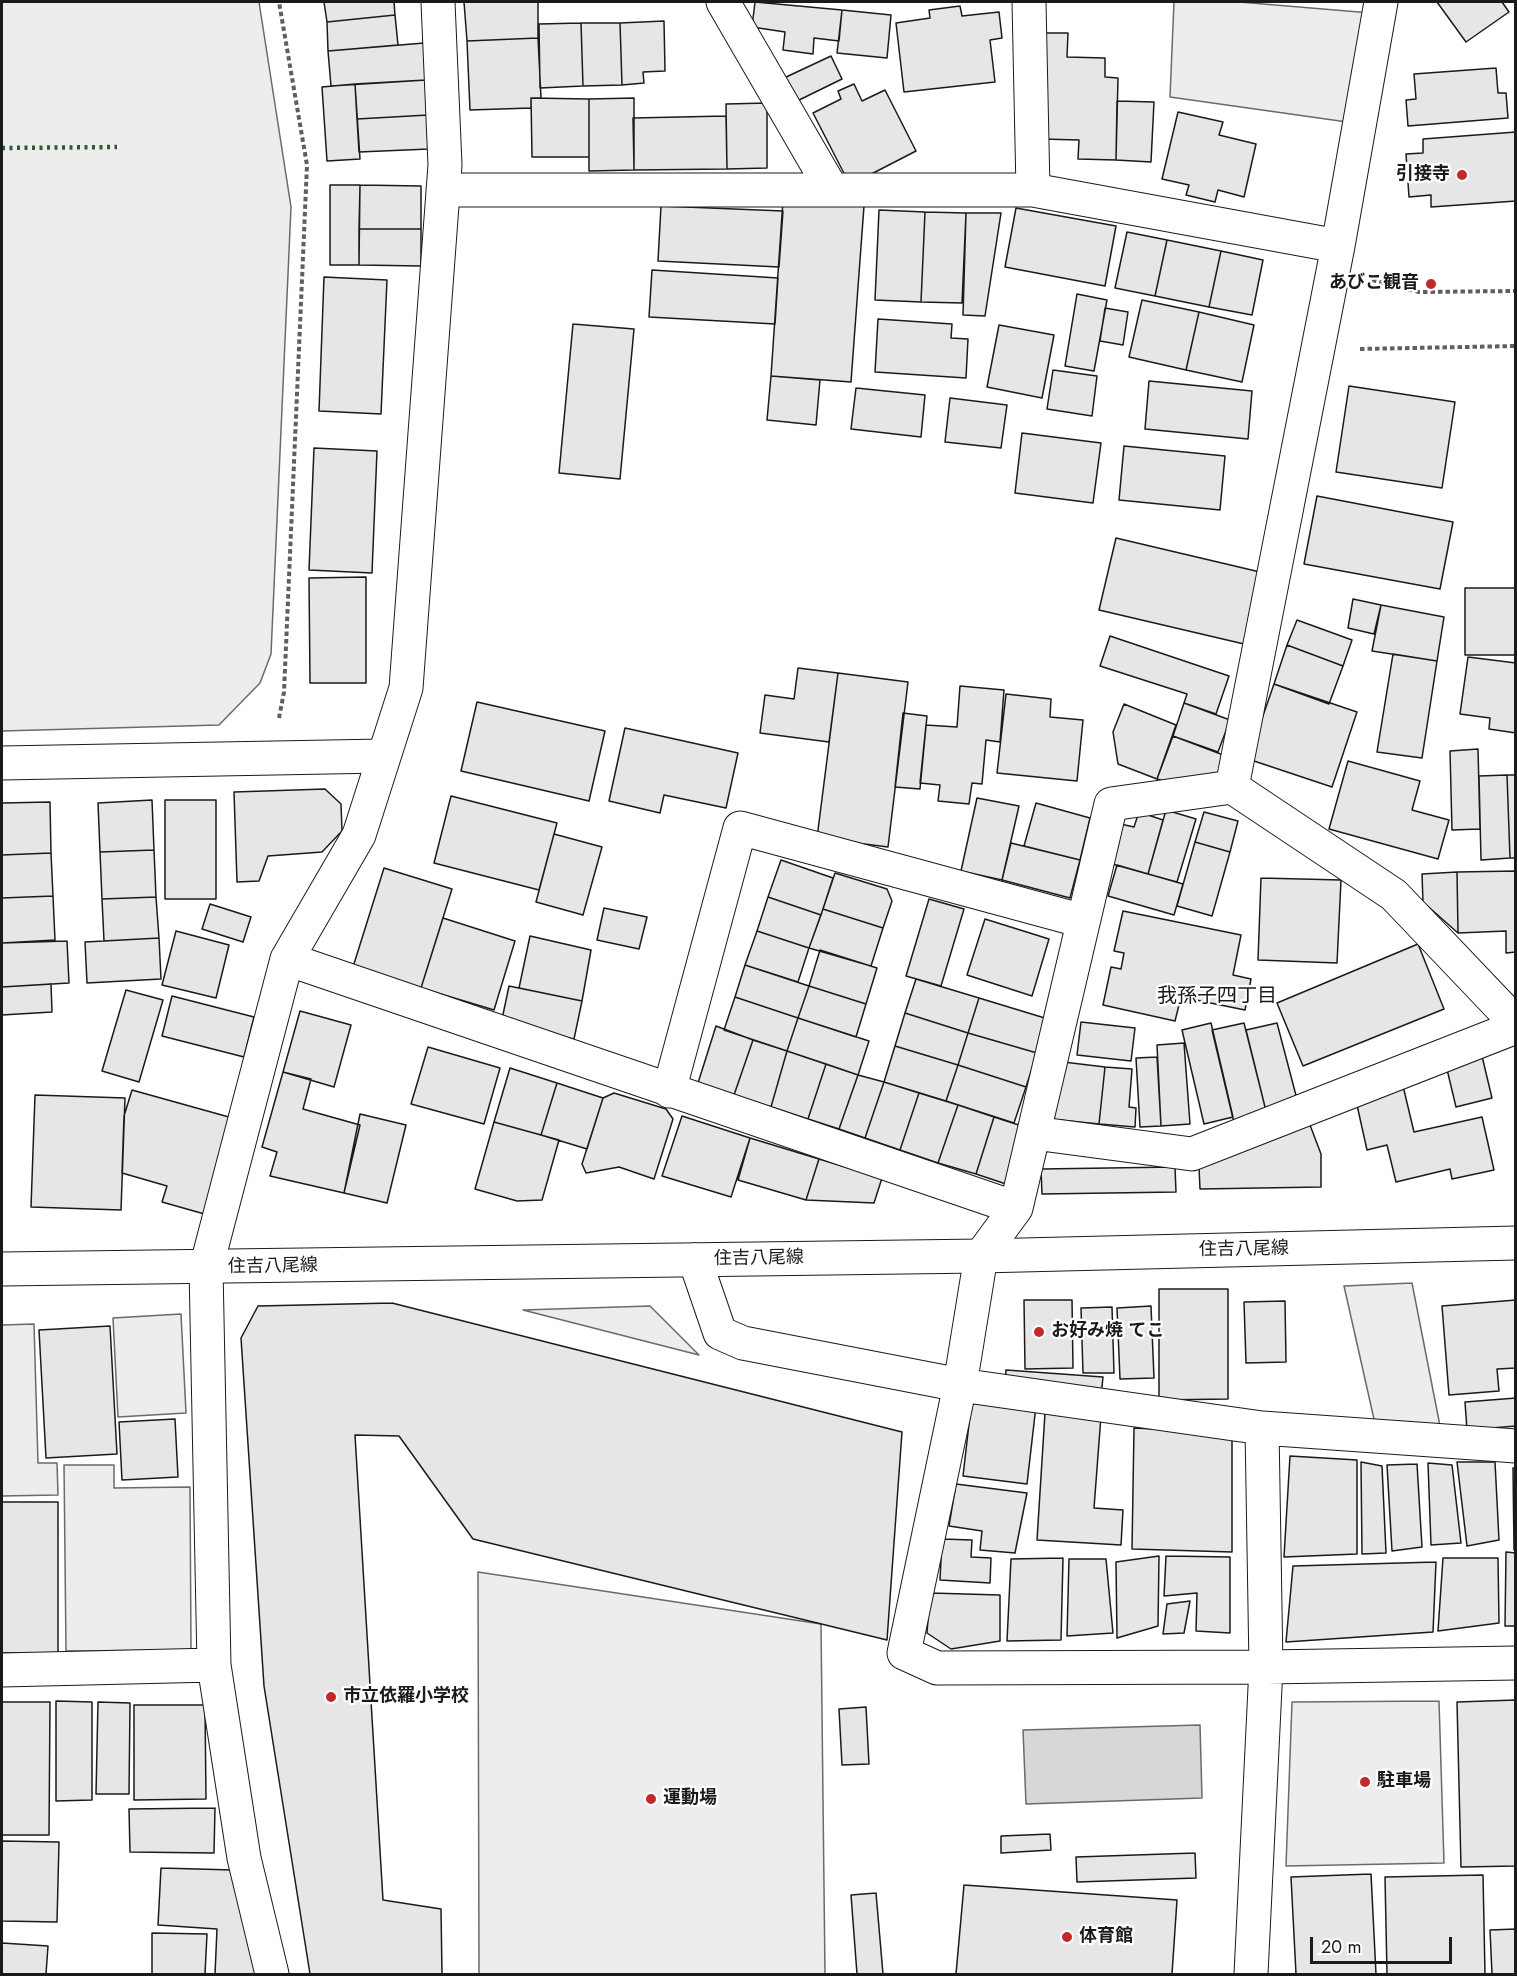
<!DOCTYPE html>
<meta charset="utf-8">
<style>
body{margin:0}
#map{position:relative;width:1517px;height:1976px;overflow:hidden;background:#fff;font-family:Jost,sans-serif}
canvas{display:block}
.frame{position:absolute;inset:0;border:3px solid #1a1a1a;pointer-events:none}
.scale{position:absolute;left:1310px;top:1937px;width:142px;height:27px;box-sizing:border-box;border:3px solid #1a1a1a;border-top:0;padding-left:8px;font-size:18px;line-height:21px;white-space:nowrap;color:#1a1a1a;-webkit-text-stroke:4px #fff;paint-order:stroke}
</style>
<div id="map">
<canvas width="1517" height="1976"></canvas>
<div class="frame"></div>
<div class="scale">20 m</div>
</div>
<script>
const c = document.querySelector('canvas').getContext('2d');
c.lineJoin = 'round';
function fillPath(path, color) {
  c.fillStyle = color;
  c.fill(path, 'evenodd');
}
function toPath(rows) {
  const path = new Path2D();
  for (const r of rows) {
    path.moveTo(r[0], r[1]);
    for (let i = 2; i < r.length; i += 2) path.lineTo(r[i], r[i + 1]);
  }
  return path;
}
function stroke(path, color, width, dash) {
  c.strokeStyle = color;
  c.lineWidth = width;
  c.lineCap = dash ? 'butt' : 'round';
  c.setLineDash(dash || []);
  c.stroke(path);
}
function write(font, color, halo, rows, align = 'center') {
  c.font = font + ' Jost,"Noto Sans JP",sans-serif';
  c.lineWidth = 4.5;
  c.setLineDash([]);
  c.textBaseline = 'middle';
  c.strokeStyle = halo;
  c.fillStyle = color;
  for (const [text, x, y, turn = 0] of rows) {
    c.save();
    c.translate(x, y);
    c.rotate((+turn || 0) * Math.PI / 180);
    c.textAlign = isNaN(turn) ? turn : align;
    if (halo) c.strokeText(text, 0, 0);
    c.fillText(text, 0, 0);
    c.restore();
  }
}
const built = toPath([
 [2,2,259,2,291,207,271,654,260,683,219,725,2,731,2,2],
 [1174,2,1239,2,1371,13,1347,122,1170,97,1174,2],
 [1412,1283,1440,1426,1376,1428,1344,1286,1412,1283],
 [650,1306,699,1355,523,1310,650,1306],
 [181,1314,186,1413,118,1417,113,1318,181,1314],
 [34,1324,38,1463,57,1463,58,1495,2,1496,2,1325,34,1324],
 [64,1465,114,1465,114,1488,190,1487,191,1650,66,1651,64,1465],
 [478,1572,821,1624,825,1974,479,1974,478,1572],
 [1439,1701,1444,1863,1286,1866,1292,1702,1439,1701]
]);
fillPath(built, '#ededed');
stroke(built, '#6a6a6a', 1.5);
const water = toPath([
 [1200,1725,1202,1798,1026,1804,1023,1730,1200,1725]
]);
fillPath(water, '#d7d7d7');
stroke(water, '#6a6a6a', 1.5);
const building = toPath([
 [324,2,394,2,395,15,327,22,324,2],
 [464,2,538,2,538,38,467,41,464,2],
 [755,2,842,10,839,41,814,38,813,54,783,50,785,32,752,27,755,2],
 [1437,2,1502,2,1509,12,1466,42,1437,2],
 [960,6,962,16,999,12,1002,38,990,40,995,82,904,92,896,23,930,18,929,10,960,6],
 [842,10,891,15,887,58,837,53,842,10],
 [395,15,398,45,328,51,327,22,395,15],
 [664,21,665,71,643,72,644,83,622,85,620,23,664,21],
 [581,23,583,86,540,88,539,24,581,23],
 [581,23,620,23,622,85,583,86,581,23],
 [1045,33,1068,33,1067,57,1105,58,1105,77,1118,78,1116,160,1078,159,1079,140,1042,139,1045,33],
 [538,38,541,98,531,98,531,108,470,110,467,41,538,38],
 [424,43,426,80,331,86,328,51,424,43],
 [831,56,842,79,795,102,784,78,831,56],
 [1496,68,1498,93,1506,93,1508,118,1408,126,1406,100,1416,99,1414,74,1496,68],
 [426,80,428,115,357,119,355,84,426,80],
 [355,84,360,159,327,161,322,87,355,84],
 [854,84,862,101,885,90,916,151,850,185,813,113,841,99,838,91,854,84],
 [531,98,589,99,589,157,532,157,531,98],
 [634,98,634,170,589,171,589,99,634,98],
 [1117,101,1154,102,1151,162,1116,160,1117,101],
 [767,103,767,168,727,169,726,104,767,103],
 [1178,112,1223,122,1219,135,1256,144,1244,197,1218,190,1215,202,1186,195,1189,185,1162,179,1178,112],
 [428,115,429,149,359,152,357,119,428,115],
 [726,116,727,169,634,170,633,118,726,116],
 [1516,132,1516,201,1431,207,1431,195,1409,197,1406,154,1423,153,1423,139,1516,132],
 [330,185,360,185,359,265,330,265,330,185],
 [360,185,421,186,421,229,359,229,360,185],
 [783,200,864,206,851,382,771,376,783,200],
 [661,206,783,211,779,267,658,261,661,206],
 [1016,208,1116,226,1105,286,1005,267,1016,208],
 [879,210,925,212,921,302,875,300,879,210],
 [925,212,966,213,962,303,921,302,925,212],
 [966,213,1001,213,985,316,963,315,966,213],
 [359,229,421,229,421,266,359,265,359,229],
 [1127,232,1167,240,1155,296,1115,288,1127,232],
 [1167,240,1221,251,1209,307,1155,296,1167,240],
 [1221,251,1263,260,1252,315,1209,307,1221,251],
 [652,270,778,278,775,324,649,317,652,270],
 [324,277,387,280,381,414,319,411,324,277],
 [1077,294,1107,300,1094,371,1065,366,1077,294],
 [1142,300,1199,312,1186,370,1129,357,1142,300],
 [1105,308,1128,312,1123,345,1100,341,1105,308],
 [1199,312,1254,325,1242,382,1186,370,1199,312],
 [878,319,952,324,951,338,968,339,966,378,875,372,878,319],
 [573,324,634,329,620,479,559,473,573,324],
 [999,325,1054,335,1042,398,987,387,999,325],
 [1053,370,1097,376,1092,416,1047,409,1053,370],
 [771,376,820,380,816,425,767,420,771,376],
 [1149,381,1252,391,1248,439,1145,429,1149,381],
 [1349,386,1455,402,1442,488,1336,472,1349,386],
 [856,388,925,395,921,437,851,429,856,388],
 [950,398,1007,405,1001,448,945,442,950,398],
 [1022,433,1101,443,1093,503,1015,493,1022,433],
 [1124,446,1225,456,1220,510,1119,500,1124,446],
 [314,448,377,451,372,573,309,570,314,448],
 [1317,496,1453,522,1440,589,1304,564,1317,496],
 [1116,538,1260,572,1244,644,1099,610,1116,538],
 [366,577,366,683,310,683,309,578,366,577],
 [1465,588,1515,588,1516,655,1465,655,1465,588],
 [1353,599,1381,605,1374,634,1348,628,1353,599],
 [1381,605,1444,617,1437,661,1372,651,1381,605],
 [1297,620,1352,640,1343,666,1287,645,1297,620],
 [1110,636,1229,676,1216,714,1184,703,1187,694,1100,666,1110,636],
 [1287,645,1343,666,1329,704,1274,684,1287,645],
 [1393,654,1437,661,1422,758,1377,752,1393,654],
 [1468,657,1516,663,1516,733,1489,729,1490,718,1460,714,1468,657],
 [798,668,838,673,829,742,760,733,765,695,794,699,798,668],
 [838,673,908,682,888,847,817,838,838,673],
 [1274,684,1357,712,1332,787,1248,759,1274,684],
 [960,686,1004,690,1000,742,986,740,982,784,972,783,969,804,938,801,940,785,920,783,926,725,957,727,960,686],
 [1006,694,1051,699,1050,717,1083,720,1077,781,997,773,1006,694],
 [477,702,605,731,589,801,461,771,477,702],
 [1184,703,1230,720,1218,752,1173,736,1184,703],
 [1124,704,1176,725,1157,779,1118,764,1113,732,1124,704],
 [903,713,927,716,920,789,895,787,903,713],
 [625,728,738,753,726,808,664,795,660,813,609,801,625,728],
 [1173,736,1226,756,1217,779,1177,785,1157,779,1173,736],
 [1478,749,1480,829,1452,830,1450,751,1478,749],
 [1348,761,1420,781,1412,810,1449,820,1438,859,1329,829,1348,761],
 [1507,775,1510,858,1481,860,1479,776,1507,775],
 [1507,775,1516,775,1516,858,1510,858,1507,775],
 [325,789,341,804,342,831,322,852,268,856,259,881,237,882,234,792,325,789],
 [451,796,557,823,539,890,434,863,451,796],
 [977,798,1019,806,1002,880,961,871,977,798],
 [152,800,154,850,100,852,98,803,152,800],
 [165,800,216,800,216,899,165,899,165,800],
 [50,802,51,853,2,855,2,803,50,802],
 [1036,803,1090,818,1080,860,1024,846,1036,803],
 [1166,810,1196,819,1177,882,1148,874,1166,810],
 [1139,812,1163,820,1148,874,1105,862,1116,823,1134,827,1139,812],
 [1204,812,1238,821,1230,852,1195,842,1204,812],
 [554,834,602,847,583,915,536,902,554,834],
 [1195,842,1230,852,1212,916,1177,906,1195,842],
 [1011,843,1080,860,1070,898,1002,880,1011,843],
 [154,850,156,897,102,899,100,852,154,850],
 [51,853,53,896,2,898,2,855,51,853],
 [781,860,833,878,821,915,768,897,781,860],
 [1117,865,1183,884,1174,915,1108,896,1117,865],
 [384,868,452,889,421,988,353,967,384,868],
 [1516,871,1516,952,1506,953,1506,931,1458,933,1457,872,1516,871],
 [1457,872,1458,933,1423,902,1422,874,1457,872],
 [835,873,887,889,892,901,883,928,823,909,835,873],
 [1261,878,1341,880,1337,963,1258,960,1261,878],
 [53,896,55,940,2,943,2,898,53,896],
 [156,897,159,938,104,941,102,899,156,897],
 [768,897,821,915,809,948,757,931,768,897],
 [929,899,964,909,941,986,906,976,929,899],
 [210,904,251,917,243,942,202,929,210,904],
 [604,908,647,917,639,949,597,940,604,908],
 [823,909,883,928,871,966,809,948,823,909],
 [1123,911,1241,935,1233,975,1251,979,1245,1010,1181,997,1175,1021,1103,1005,1111,967,1121,969,1124,953,1114,951,1123,911],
 [443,918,515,941,494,1010,421,988,443,918],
 [985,919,1049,939,1032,996,967,975,985,919],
 [176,931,229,945,216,998,162,985,176,931],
 [757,931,809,948,798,982,745,965,757,931],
 [530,936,591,950,582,1001,519,988,530,936],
 [159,938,161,979,87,983,85,942,159,938],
 [67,941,69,983,2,987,2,943,67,941],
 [1418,944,1444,1009,1303,1066,1277,1003,1418,944],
 [820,950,877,968,866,1004,809,986,820,950],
 [745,965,809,986,798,1018,735,997,745,965],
 [916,979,979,998,968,1033,905,1013,916,979],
 [51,984,52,1012,2,1015,2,987,51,984],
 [509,986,582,1001,574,1039,501,1024,509,986],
 [809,986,866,1004,856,1037,798,1018,809,986],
 [126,990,163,1000,139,1082,102,1071,126,990],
 [172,996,254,1017,244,1057,162,1036,172,996],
 [735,997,798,1018,787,1051,724,1030,735,997],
 [979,998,1048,1019,1037,1053,968,1033,979,998],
 [300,1011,351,1025,334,1087,283,1072,300,1011],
 [905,1013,968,1033,958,1065,895,1046,905,1013],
 [798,1018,869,1041,858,1075,787,1051,798,1018],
 [1081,1022,1135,1028,1131,1061,1077,1055,1081,1022],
 [1211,1023,1233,1117,1204,1124,1182,1030,1211,1023],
 [1244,1023,1266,1111,1235,1127,1212,1030,1244,1023],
 [1277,1023,1298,1103,1266,1111,1246,1030,1277,1023],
 [716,1026,753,1040,734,1095,698,1083,716,1026],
 [968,1033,1037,1053,1026,1087,958,1065,968,1033],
 [753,1040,787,1051,771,1107,734,1095,753,1040],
 [1184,1043,1190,1124,1161,1126,1157,1045,1184,1043],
 [895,1046,958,1065,946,1101,884,1082,895,1046],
 [428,1047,500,1068,484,1124,411,1104,428,1047],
 [787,1051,826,1064,808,1119,771,1107,787,1051],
 [1481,1052,1492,1098,1456,1107,1445,1061,1481,1052],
 [1157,1057,1161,1126,1140,1127,1136,1058,1157,1057],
 [1055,1061,1105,1067,1099,1124,1050,1119,1055,1061],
 [826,1064,858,1075,839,1129,808,1119,826,1064],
 [958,1065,1026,1087,1014,1123,946,1101,958,1065],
 [1105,1067,1132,1069,1129,1107,1136,1108,1135,1127,1099,1124,1105,1067],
 [510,1068,557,1083,541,1135,494,1122,510,1068],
 [283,1072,311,1079,303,1109,360,1125,344,1193,270,1176,277,1152,262,1147,283,1072],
 [858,1075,884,1082,865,1138,839,1129,858,1075],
 [884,1082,919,1093,900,1150,865,1138,884,1082],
 [557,1083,603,1098,587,1149,541,1135,557,1083],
 [1403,1086,1414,1132,1482,1117,1494,1170,1452,1179,1450,1169,1396,1182,1387,1145,1367,1150,1355,1096,1403,1086],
 [132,1090,236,1119,208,1215,162,1202,167,1186,122,1173,124,1116,132,1090],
 [614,1093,666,1109,673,1119,654,1179,619,1167,586,1173,582,1164,603,1098,614,1093],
 [919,1093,958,1105,938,1163,900,1150,919,1093],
 [35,1095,125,1098,121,1210,31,1207,35,1095],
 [958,1105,994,1117,976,1174,938,1163,958,1105],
 [360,1114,406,1125,387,1203,344,1193,360,1114],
 [682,1116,750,1138,731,1197,662,1176,682,1116],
 [994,1117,1025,1127,1006,1184,976,1174,994,1117],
 [494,1122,559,1140,542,1200,517,1201,475,1189,494,1122],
 [1310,1125,1321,1154,1321,1187,1200,1189,1199,1167,1310,1125],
 [750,1138,819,1159,806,1200,738,1180,750,1138],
 [819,1159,882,1178,874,1203,806,1200,819,1159],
 [1175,1167,1176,1192,1042,1194,1041,1169,1175,1167],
 [1159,1289,1228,1289,1228,1399,1159,1400,1159,1289],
 [1024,1300,1072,1300,1073,1368,1025,1369,1024,1300],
 [1516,1300,1516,1368,1497,1369,1499,1391,1449,1395,1442,1306,1516,1300],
 [1285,1301,1286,1362,1246,1363,1244,1302,1285,1301],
 [392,1303,902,1432,887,1640,473,1539,399,1436,355,1435,383,1900,441,1909,442,1974,310,1974,264,1686,241,1338,258,1306,392,1303],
 [1151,1306,1154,1378,1120,1379,1117,1308,1151,1306],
 [1112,1307,1114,1373,1083,1373,1081,1308,1112,1307],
 [110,1326,117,1454,46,1458,39,1330,110,1326],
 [1006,1370,1103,1377,1101,1396,1005,1389,1006,1370],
 [972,1398,1036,1406,1027,1484,963,1476,972,1398],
 [1516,1398,1516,1426,1467,1430,1465,1402,1516,1398],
 [1045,1413,1101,1416,1094,1508,1123,1510,1121,1545,1037,1540,1045,1413],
 [175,1419,178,1477,122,1480,119,1422,175,1419],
 [1134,1428,1232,1433,1232,1552,1132,1549,1134,1428],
 [1290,1456,1357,1460,1357,1554,1284,1557,1290,1456],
 [1361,1462,1382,1466,1386,1553,1362,1554,1361,1462],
 [1457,1462,1495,1462,1499,1540,1467,1546,1457,1462],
 [1428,1463,1452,1465,1461,1543,1431,1545,1428,1463],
 [1417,1464,1422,1547,1392,1551,1387,1465,1417,1464],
 [1513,1468,1516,1468,1516,1550,1514,1550,1513,1468],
 [956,1484,1027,1493,1015,1553,980,1550,982,1531,949,1526,956,1484],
 [2,1502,58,1502,58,1653,2,1653,2,1502],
 [942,1539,972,1540,971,1557,991,1558,990,1583,940,1580,942,1539],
 [1506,1552,1516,1553,1516,1626,1505,1626,1506,1552],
 [1159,1556,1158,1626,1117,1638,1116,1562,1159,1556],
 [1166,1556,1230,1557,1230,1633,1196,1631,1197,1593,1164,1596,1166,1556],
 [1063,1558,1061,1640,1007,1641,1011,1559,1063,1558],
 [1443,1558,1498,1558,1499,1623,1438,1631,1443,1558],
 [1069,1559,1106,1559,1113,1633,1067,1636,1069,1559],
 [1436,1562,1433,1632,1286,1642,1293,1566,1436,1562],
 [930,1593,1000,1595,1000,1641,951,1649,927,1633,930,1593],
 [1190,1601,1184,1633,1163,1634,1167,1604,1190,1601],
 [1516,1700,1516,1866,1461,1867,1457,1702,1516,1700],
 [56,1701,92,1702,92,1800,56,1801,56,1701],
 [2,1702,50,1702,49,1835,2,1835,2,1702],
 [98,1702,130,1703,129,1794,96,1794,98,1702],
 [134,1705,205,1705,206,1799,134,1800,134,1705],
 [866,1707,869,1764,842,1765,839,1709,866,1707],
 [215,1808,214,1853,130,1852,129,1809,215,1808],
 [1050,1834,1051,1850,1001,1853,1001,1836,1050,1834],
 [2,1841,59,1842,57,1922,2,1921,2,1841],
 [1195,1853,1196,1878,1077,1882,1076,1857,1195,1853],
 [161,1868,233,1870,257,1974,215,1974,217,1929,158,1925,161,1868],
 [1371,1874,1376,1974,1296,1974,1291,1877,1371,1874],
 [1483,1875,1485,1974,1387,1974,1385,1877,1483,1875],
 [964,1885,1177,1900,1172,1974,956,1974,964,1885],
 [876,1893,883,1974,857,1974,851,1895,876,1893],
 [1516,1929,1516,1974,1492,1974,1490,1930,1516,1929],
 [152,1933,207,1934,205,1974,152,1974,152,1933],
 [2,1943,48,1946,46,1974,2,1974,2,1943]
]);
fillPath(building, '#e6e6e6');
stroke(building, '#1a1a1a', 1.5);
const minor = toPath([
 [723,2,832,190],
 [1029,2,1033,190],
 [1381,2,1338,246,1232,787,1111,804,1016,1208,981,1256,960,1385,904,1653,937,1668,1266,1667,1262,1428,1516,1446],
 [443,190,1033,190,1338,246],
 [1232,787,1394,895,1516,1023],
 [287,959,1016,1208],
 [669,1091,740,828,1083,921],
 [1034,1133,1192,1154,1516,1027],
 [695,1260,720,1333,743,1343,960,1385,1262,1428],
 [2,1670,214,1665],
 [272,1974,244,1858,214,1665,206,1268,287,959,359,835,406,688,445,165,438,2],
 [1251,1974,1266,1667,1516,1663]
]);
const tertiary = toPath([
 [2,763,383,756]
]);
const primary = toPath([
 [2,1269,981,1256,1516,1243]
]);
stroke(minor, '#1a1a1a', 35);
stroke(tertiary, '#1a1a1a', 35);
stroke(primary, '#1a1a1a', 35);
stroke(toPath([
 [1372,280,1419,292,1516,291],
 [1360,349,1516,346],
 [279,718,284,692,307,165,279,2]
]), '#5f5f5f', 4, [4.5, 3]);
stroke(minor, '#fff', 33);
stroke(tertiary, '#fff', 33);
stroke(primary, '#fff', 33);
stroke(toPath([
 [2,148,117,147]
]), '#2b5a34', 4.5, [3, 4.5]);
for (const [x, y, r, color] of [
 [1462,175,6,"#c62828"],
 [1431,284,6,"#c62828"],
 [1039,1332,6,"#c62828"],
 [331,1697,6,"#c62828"],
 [1365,1782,6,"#c62828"],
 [651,1799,6,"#c62828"],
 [1067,1937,6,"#c62828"]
]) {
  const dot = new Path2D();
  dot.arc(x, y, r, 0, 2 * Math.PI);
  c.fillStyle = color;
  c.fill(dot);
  stroke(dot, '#fff', 2);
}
write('bold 18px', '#1a1a1a', '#fff', [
 ["引接寺",1450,175,"right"],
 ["あびこ観音",1419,284,"right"],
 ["お好み焼 てこ",1051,1332],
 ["市立依羅小学校",343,1697],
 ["駐車場",1377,1782],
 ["運動場",663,1799],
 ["体育館",1079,1937]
], 'left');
write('18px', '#1a1a1a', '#fff', [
 ["住吉八尾線",1244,1250,-1],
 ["住吉八尾線",759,1259,-1],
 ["住吉八尾線",273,1267,-1]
]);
write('20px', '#1a1a1a', '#fff', [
 ["我孫子四丁目",1217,997]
]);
</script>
